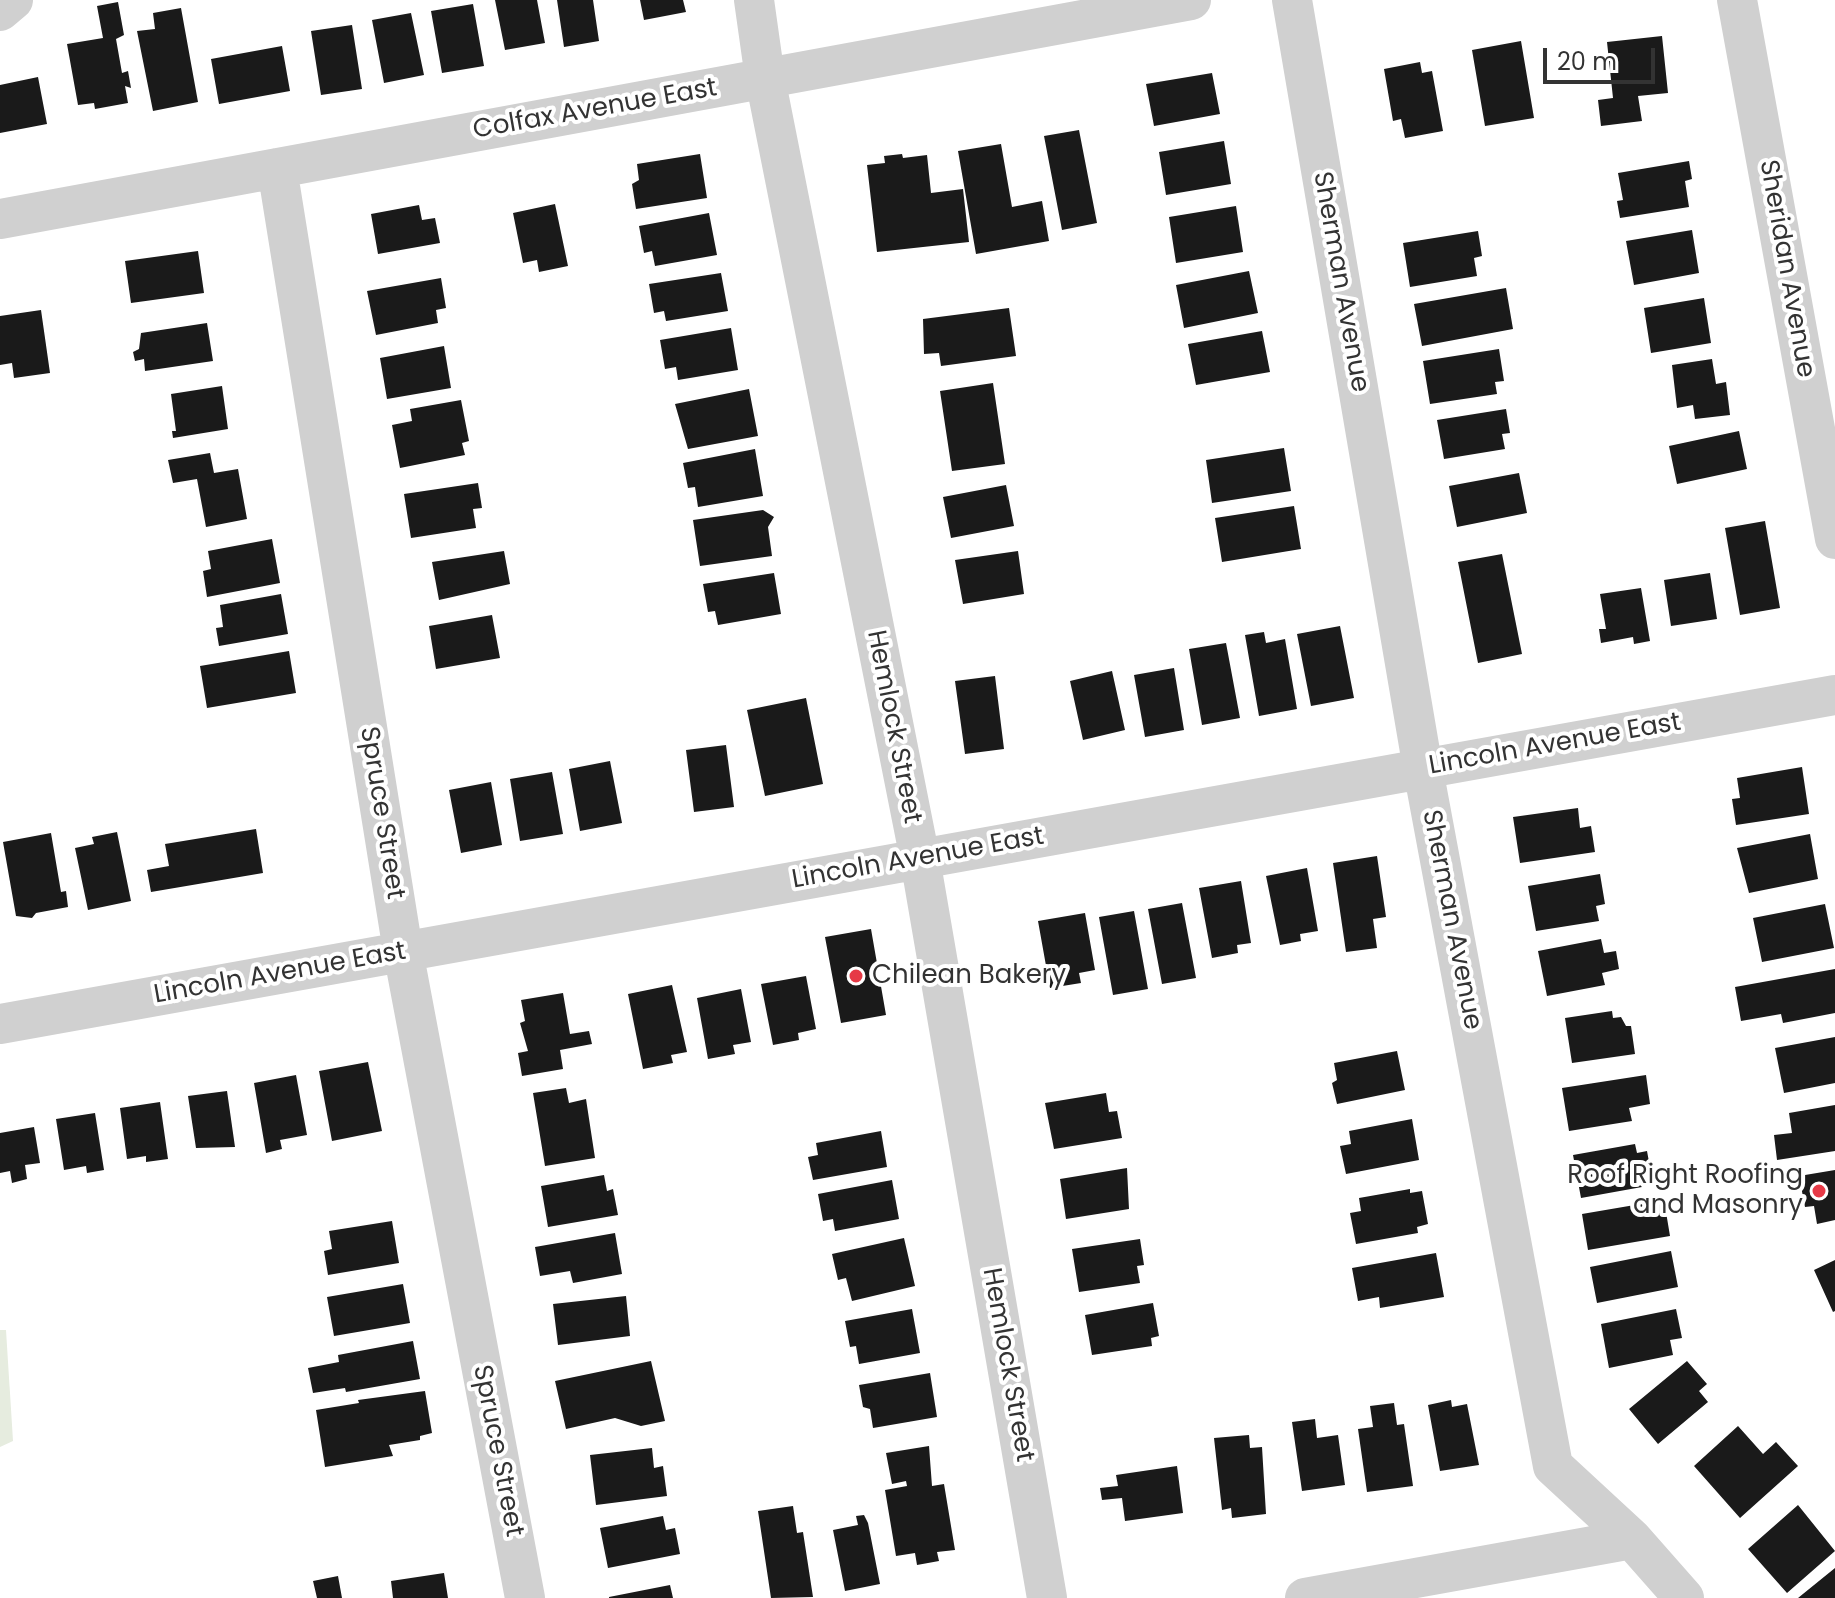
<!DOCTYPE html>
<style>
body{margin:0}
#map{position:relative;width:1835px;height:1598px;overflow:hidden;background:#fff;font-family:Poppins,sans-serif}
canvas{display:block}
.scale{position:absolute;left:1543px;top:48px;width:112px;height:36px;box-sizing:border-box;border:4px solid #333;border-top:0;padding-left:10px;font-size:24px;line-height:28px;white-space:nowrap;color:#333;-webkit-text-stroke:6px #fff;paint-order:stroke}
</style>
<div id="map">
<canvas width="1835" height="1598"></canvas>
<div class="scale">20 m</div>
</div>
<script>
const c = document.querySelector('canvas').getContext('2d');
c.lineJoin = 'round';
function fillPath(path, color) {
  c.fillStyle = color;
  c.fill(path, 'evenodd');
}
function toPath(rows) {
  const path = new Path2D();
  for (const r of rows) {
    path.moveTo(r[0], r[1]);
    for (let i = 2; i < r.length; i += 2) path.lineTo(r[i], r[i + 1]);
  }
  return path;
}
function stroke(path, color, width, dash) {
  c.strokeStyle = color;
  c.lineWidth = width;
  c.lineCap = dash ? 'butt' : 'round';
  c.setLineDash(dash || []);
  c.stroke(path);
}
function write(font, color, halo, rows, align = 'center') {
  c.font = font + ' Poppins,sans-serif';
  c.lineWidth = 8;
  c.setLineDash([]);
  c.textBaseline = 'middle';
  c.strokeStyle = halo;
  c.fillStyle = color;
  for (const [text, x, y, turn = 0] of rows) {
    c.save();
    c.translate(x, y);
    c.rotate((+turn || 0) * Math.PI / 180);
    c.textAlign = isNaN(turn) ? turn : align;
    if (halo) c.strokeText(text, 0, 0);
    c.fillText(text, 0, 0);
    c.restore();
  }
}
fillPath(toPath([
 [0,1330,6,1330,13,1441,0,1447]
]), '#e6ecdf');
fillPath(toPath([
 [495,0,537,0,545,43,505,50],
 [557,0,593,0,599,41,564,47],
 [640,0,683,0,686,12,644,20],
 [118,2,124,35,116,39,122,73,128,71,131,88,125,86,128,103,95,109,94,103,78,105,67,44,103,38,97,6],
 [473,4,484,66,442,73,431,11],
 [181,8,198,102,153,111,137,31,155,29,153,13],
 [411,13,424,75,384,83,372,20],
 [352,25,362,89,321,95,311,31],
 [1662,36,1668,93,1638,96,1642,121,1601,126,1598,100,1613,98,1607,42],
 [1521,41,1534,118,1485,126,1472,50],
 [282,46,290,91,219,104,211,59],
 [1420,62,1422,73,1432,71,1443,131,1405,138,1401,119,1393,121,1384,69],
 [1212,73,1220,114,1154,126,1146,84],
 [38,77,47,124,0,133,0,85],
 [1079,130,1097,223,1062,230,1044,136],
 [1224,141,1231,184,1166,195,1159,152],
 [1001,144,1012,207,1042,201,1049,241,976,254,958,151],
 [700,154,707,198,636,209,632,184,639,180,637,164],
 [902,154,903,158,927,155,931,193,963,189,969,242,877,252,867,165,885,163,884,156],
 [1689,161,1692,179,1685,181,1689,207,1620,218,1617,201,1623,200,1618,173],
 [555,204,568,266,539,272,537,260,523,263,513,213],
 [419,205,422,220,435,218,440,243,378,254,371,214],
 [1236,206,1243,252,1176,263,1169,217],
 [709,213,717,255,655,266,652,251,644,253,639,226],
 [1692,230,1699,273,1634,285,1626,241],
 [1478,231,1482,256,1474,258,1477,276,1410,287,1403,243],
 [198,251,204,293,131,303,125,261],
 [1249,271,1258,313,1184,328,1176,285],
 [721,273,728,311,666,321,664,311,654,313,649,284],
 [441,278,446,308,436,310,438,323,376,335,367,291],
 [1506,288,1513,329,1422,346,1414,304],
 [1704,298,1711,343,1651,353,1644,308],
 [1009,308,1016,356,941,366,939,353,924,354,923,319],
 [41,310,50,373,14,378,12,363,0,365,0,316],
 [207,323,213,361,145,371,144,359,135,361,133,352,139,349,141,333],
 [731,328,738,370,678,380,676,367,665,369,660,340],
 [1262,331,1270,372,1196,385,1188,344],
 [444,346,451,388,387,399,380,358],
 [1499,349,1504,381,1495,382,1497,394,1430,404,1423,361],
 [1712,359,1716,384,1726,382,1730,415,1695,419,1693,405,1677,408,1672,365],
 [993,383,1005,464,952,471,940,391],
 [222,386,228,429,173,438,172,431,176,431,171,394],
 [749,389,758,436,688,449,675,404],
 [461,400,469,441,462,443,465,455,400,468,392,425,412,421,410,409],
 [1506,409,1510,433,1502,434,1505,449,1444,459,1437,420],
 [1739,431,1747,469,1677,484,1669,446],
 [1284,448,1291,491,1212,503,1206,460],
 [755,449,763,496,698,507,695,487,688,488,683,463],
 [210,453,214,473,238,469,247,519,206,527,197,479,173,483,168,460],
 [1519,473,1527,513,1457,527,1449,486],
 [478,483,482,508,473,509,476,528,411,538,404,494],
 [1006,485,1014,526,951,538,943,497],
 [1294,506,1301,549,1222,562,1215,518],
 [763,510,774,517,768,527,772,556,700,566,693,520],
 [1765,521,1780,608,1740,615,1725,528],
 [272,539,280,583,207,597,203,571,211,569,208,551],
 [504,551,510,584,439,600,432,562],
 [1018,551,1024,594,963,604,955,560],
 [1502,554,1522,654,1478,663,1458,562],
 [774,573,781,614,718,625,715,611,708,612,703,584],
 [1710,573,1717,619,1671,626,1664,580],
 [1641,588,1650,641,1634,644,1633,637,1601,643,1599,629,1606,629,1600,594],
 [281,594,288,634,219,646,216,628,223,627,220,605],
 [492,615,500,658,436,669,429,626],
 [1340,626,1354,698,1311,706,1297,634],
 [1264,632,1266,643,1285,639,1297,709,1259,716,1245,635],
 [1226,643,1240,718,1202,725,1189,649],
 [289,651,296,693,207,708,200,666],
 [1174,668,1184,730,1145,737,1134,675],
 [1112,671,1125,730,1083,740,1070,681],
 [995,676,1004,749,965,754,955,681],
 [806,698,823,784,765,796,747,710],
 [726,745,734,807,694,812,686,750],
 [610,761,622,823,580,831,569,769],
 [1802,767,1809,814,1736,825,1732,799,1740,798,1737,778],
 [552,772,563,834,520,841,510,779],
 [491,782,502,845,461,853,449,790],
 [1578,808,1580,828,1591,826,1595,852,1520,863,1513,817],
 [256,829,263,873,151,892,147,870,169,866,165,844],
 [117,832,131,901,88,910,75,848,94,844,92,837],
 [51,833,61,892,66,891,68,907,36,913,32,918,16,916,3,842],
 [1810,834,1818,879,1749,893,1737,848],
 [1377,856,1386,917,1373,919,1377,948,1346,952,1333,863],
 [1307,868,1318,931,1300,934,1301,941,1280,945,1266,876],
 [1600,874,1605,904,1596,906,1599,921,1536,931,1528,886],
 [1241,881,1251,943,1237,945,1238,953,1212,958,1199,888],
 [1182,903,1196,978,1162,984,1148,909],
 [1825,904,1834,948,1762,962,1753,918],
 [1134,911,1148,989,1113,995,1099,917],
 [1085,913,1095,970,1079,973,1081,983,1050,988,1038,921],
 [871,929,886,1015,841,1023,825,937],
 [1601,939,1604,953,1616,951,1619,969,1602,973,1605,985,1547,996,1538,951],
 [1835,969,1835,1013,1783,1023,1781,1014,1741,1021,1735,987],
 [806,976,816,1029,798,1033,799,1040,773,1045,761,984],
 [672,985,687,1052,671,1055,673,1063,643,1069,628,994],
 [741,989,751,1042,733,1045,735,1054,708,1059,697,998],
 [563,993,570,1034,589,1031,592,1044,560,1050,563,1069,522,1076,518,1053,528,1051,520,1023,525,1021,521,1000],
 [1612,1011,1613,1018,1621,1017,1626,1026,1631,1026,1635,1054,1572,1063,1565,1018],
 [1835,1037,1835,1083,1784,1093,1775,1048],
 [1397,1051,1405,1090,1337,1104,1332,1083,1337,1080,1334,1063],
 [368,1062,382,1131,332,1141,319,1071],
 [296,1075,307,1135,280,1140,282,1149,266,1153,254,1083],
 [1646,1075,1650,1104,1629,1108,1632,1121,1569,1131,1562,1088],
 [566,1088,569,1103,586,1099,595,1158,545,1166,533,1093],
 [227,1091,235,1147,196,1148,188,1096],
 [1106,1093,1109,1112,1117,1111,1122,1138,1054,1149,1045,1103],
 [160,1102,168,1159,146,1162,146,1156,127,1159,120,1108],
 [1835,1105,1835,1151,1777,1160,1774,1135,1792,1133,1789,1113],
 [95,1113,104,1170,87,1173,86,1166,64,1170,56,1119],
 [1412,1119,1419,1160,1346,1174,1340,1146,1351,1144,1349,1131],
 [34,1127,40,1163,25,1165,27,1179,12,1183,10,1171,0,1173,0,1133],
 [881,1131,887,1167,813,1180,808,1157,818,1155,816,1143],
 [1635,1144,1637,1153,1647,1151,1651,1173,1640,1174,1642,1187,1581,1198,1573,1155],
 [1127,1168,1129,1209,1066,1219,1060,1179],
 [1835,1170,1835,1220,1817,1224,1814,1206,1805,1207,1799,1176],
 [604,1175,607,1191,613,1189,618,1215,548,1227,541,1186],
 [892,1180,899,1219,835,1231,833,1219,823,1221,818,1194],
 [1410,1189,1410,1193,1422,1191,1428,1224,1417,1227,1418,1233,1356,1244,1350,1213,1361,1211,1359,1198],
 [1664,1200,1670,1236,1588,1250,1582,1214],
 [392,1221,399,1263,328,1275,324,1251,332,1249,329,1231],
 [615,1233,622,1274,573,1283,570,1271,540,1276,535,1247],
 [904,1238,915,1286,852,1301,846,1278,838,1280,832,1254],
 [1140,1239,1144,1265,1137,1266,1140,1283,1079,1292,1072,1249],
 [1671,1251,1678,1287,1597,1303,1590,1267],
 [1436,1253,1444,1297,1380,1308,1379,1297,1358,1301,1352,1268],
 [1835,1260,1835,1311,1833,1312,1814,1270],
 [403,1284,410,1323,334,1336,327,1297],
 [626,1296,630,1336,558,1345,553,1304],
 [1153,1303,1159,1336,1151,1338,1152,1346,1092,1355,1085,1315],
 [912,1309,920,1353,859,1364,856,1346,850,1347,845,1321],
 [1676,1309,1682,1338,1670,1340,1673,1355,1609,1368,1601,1324],
 [413,1341,420,1379,346,1392,345,1388,313,1393,308,1368,339,1362,338,1355],
 [651,1361,665,1421,641,1426,615,1418,566,1429,555,1381],
 [1687,1361,1707,1384,1699,1391,1708,1402,1658,1444,1629,1409],
 [930,1373,937,1417,873,1428,870,1409,863,1407,859,1385],
 [425,1391,432,1433,420,1436,420,1440,389,1445,393,1456,325,1467,316,1410,359,1403,358,1400],
 [1451,1400,1452,1407,1467,1404,1479,1465,1440,1471,1428,1405],
 [1394,1403,1397,1425,1404,1424,1413,1486,1367,1492,1358,1429,1373,1427,1370,1406],
 [1315,1419,1317,1438,1338,1435,1345,1485,1302,1491,1292,1422],
 [1738,1426,1763,1454,1776,1442,1798,1466,1740,1518,1694,1466],
 [1249,1435,1250,1448,1262,1447,1266,1514,1232,1518,1231,1508,1222,1510,1214,1438],
 [929,1446,932,1486,944,1484,955,1550,937,1552,939,1561,917,1565,915,1553,896,1556,885,1490,907,1486,906,1481,892,1484,886,1453],
 [652,1448,654,1468,663,1466,667,1496,596,1505,590,1455],
 [1177,1466,1183,1513,1125,1521,1122,1498,1102,1500,1100,1488,1118,1486,1116,1475],
 [1798,1505,1835,1551,1787,1593,1748,1549],
 [793,1506,797,1533,803,1532,813,1597,771,1598,758,1511],
 [864,1515,868,1523,880,1584,845,1591,833,1530,858,1525,856,1516],
 [663,1516,666,1530,675,1528,680,1554,608,1568,600,1528],
 [1835,1568,1835,1598,1798,1598],
 [444,1573,448,1598,393,1598,391,1581],
 [338,1576,342,1598,317,1598,313,1581],
 [670,1585,673,1598,609,1598,609,1597]
]), '#1a1a1a');
stroke(toPath([
 [754,0,765,78,920,859,1047,1598],
 [1292,0,1423,769,1553,1466,1632,1539,1684,1598],
 [1737,0,1835,539],
 [0,11,13,0],
 [277,168,403,951,525,1598],
 [0,219,1191,0],
 [0,1024,1835,695],
 [1305,1598,1632,1539]
]), '#d0d0d0', 40);
for (const [x, y, r, color] of [
 [856,976,8,"#e63946"],
 [1819,1191,8,"#e63946"]
]) {
  const dot = new Path2D();
  dot.arc(x, y, r, 0, 2 * Math.PI);
  c.fillStyle = color;
  c.fill(dot);
  stroke(dot, '#fff', 3);
}
write('26px', '#333', '#fff', [
 ["Colfax Avenue East",595,110,-10],
 ["Sheridan Avenue",1786,269,80],
 ["Sherman Avenue",1340,282,80],
 ["Hemlock Street",893,727,79],
 ["Lincoln Avenue East",1555,745,-10],
 ["Spruce Street",381,813,81],
 ["Lincoln Avenue East",918,859,-10],
 ["Sherman Avenue",1451,920,79],
 ["Lincoln Avenue East",280,974,-10],
 ["Hemlock Street",1007,1365,80],
 ["Spruce Street",497,1451,79]
]);
write('26px', '#333', '#fff', [
 ["Chilean Bakery",872,976],
 ["Roof Right Roofing",1803,1176,"right"],
 ["and Masonry",1803,1206,"right"]
], 'left');
</script>
